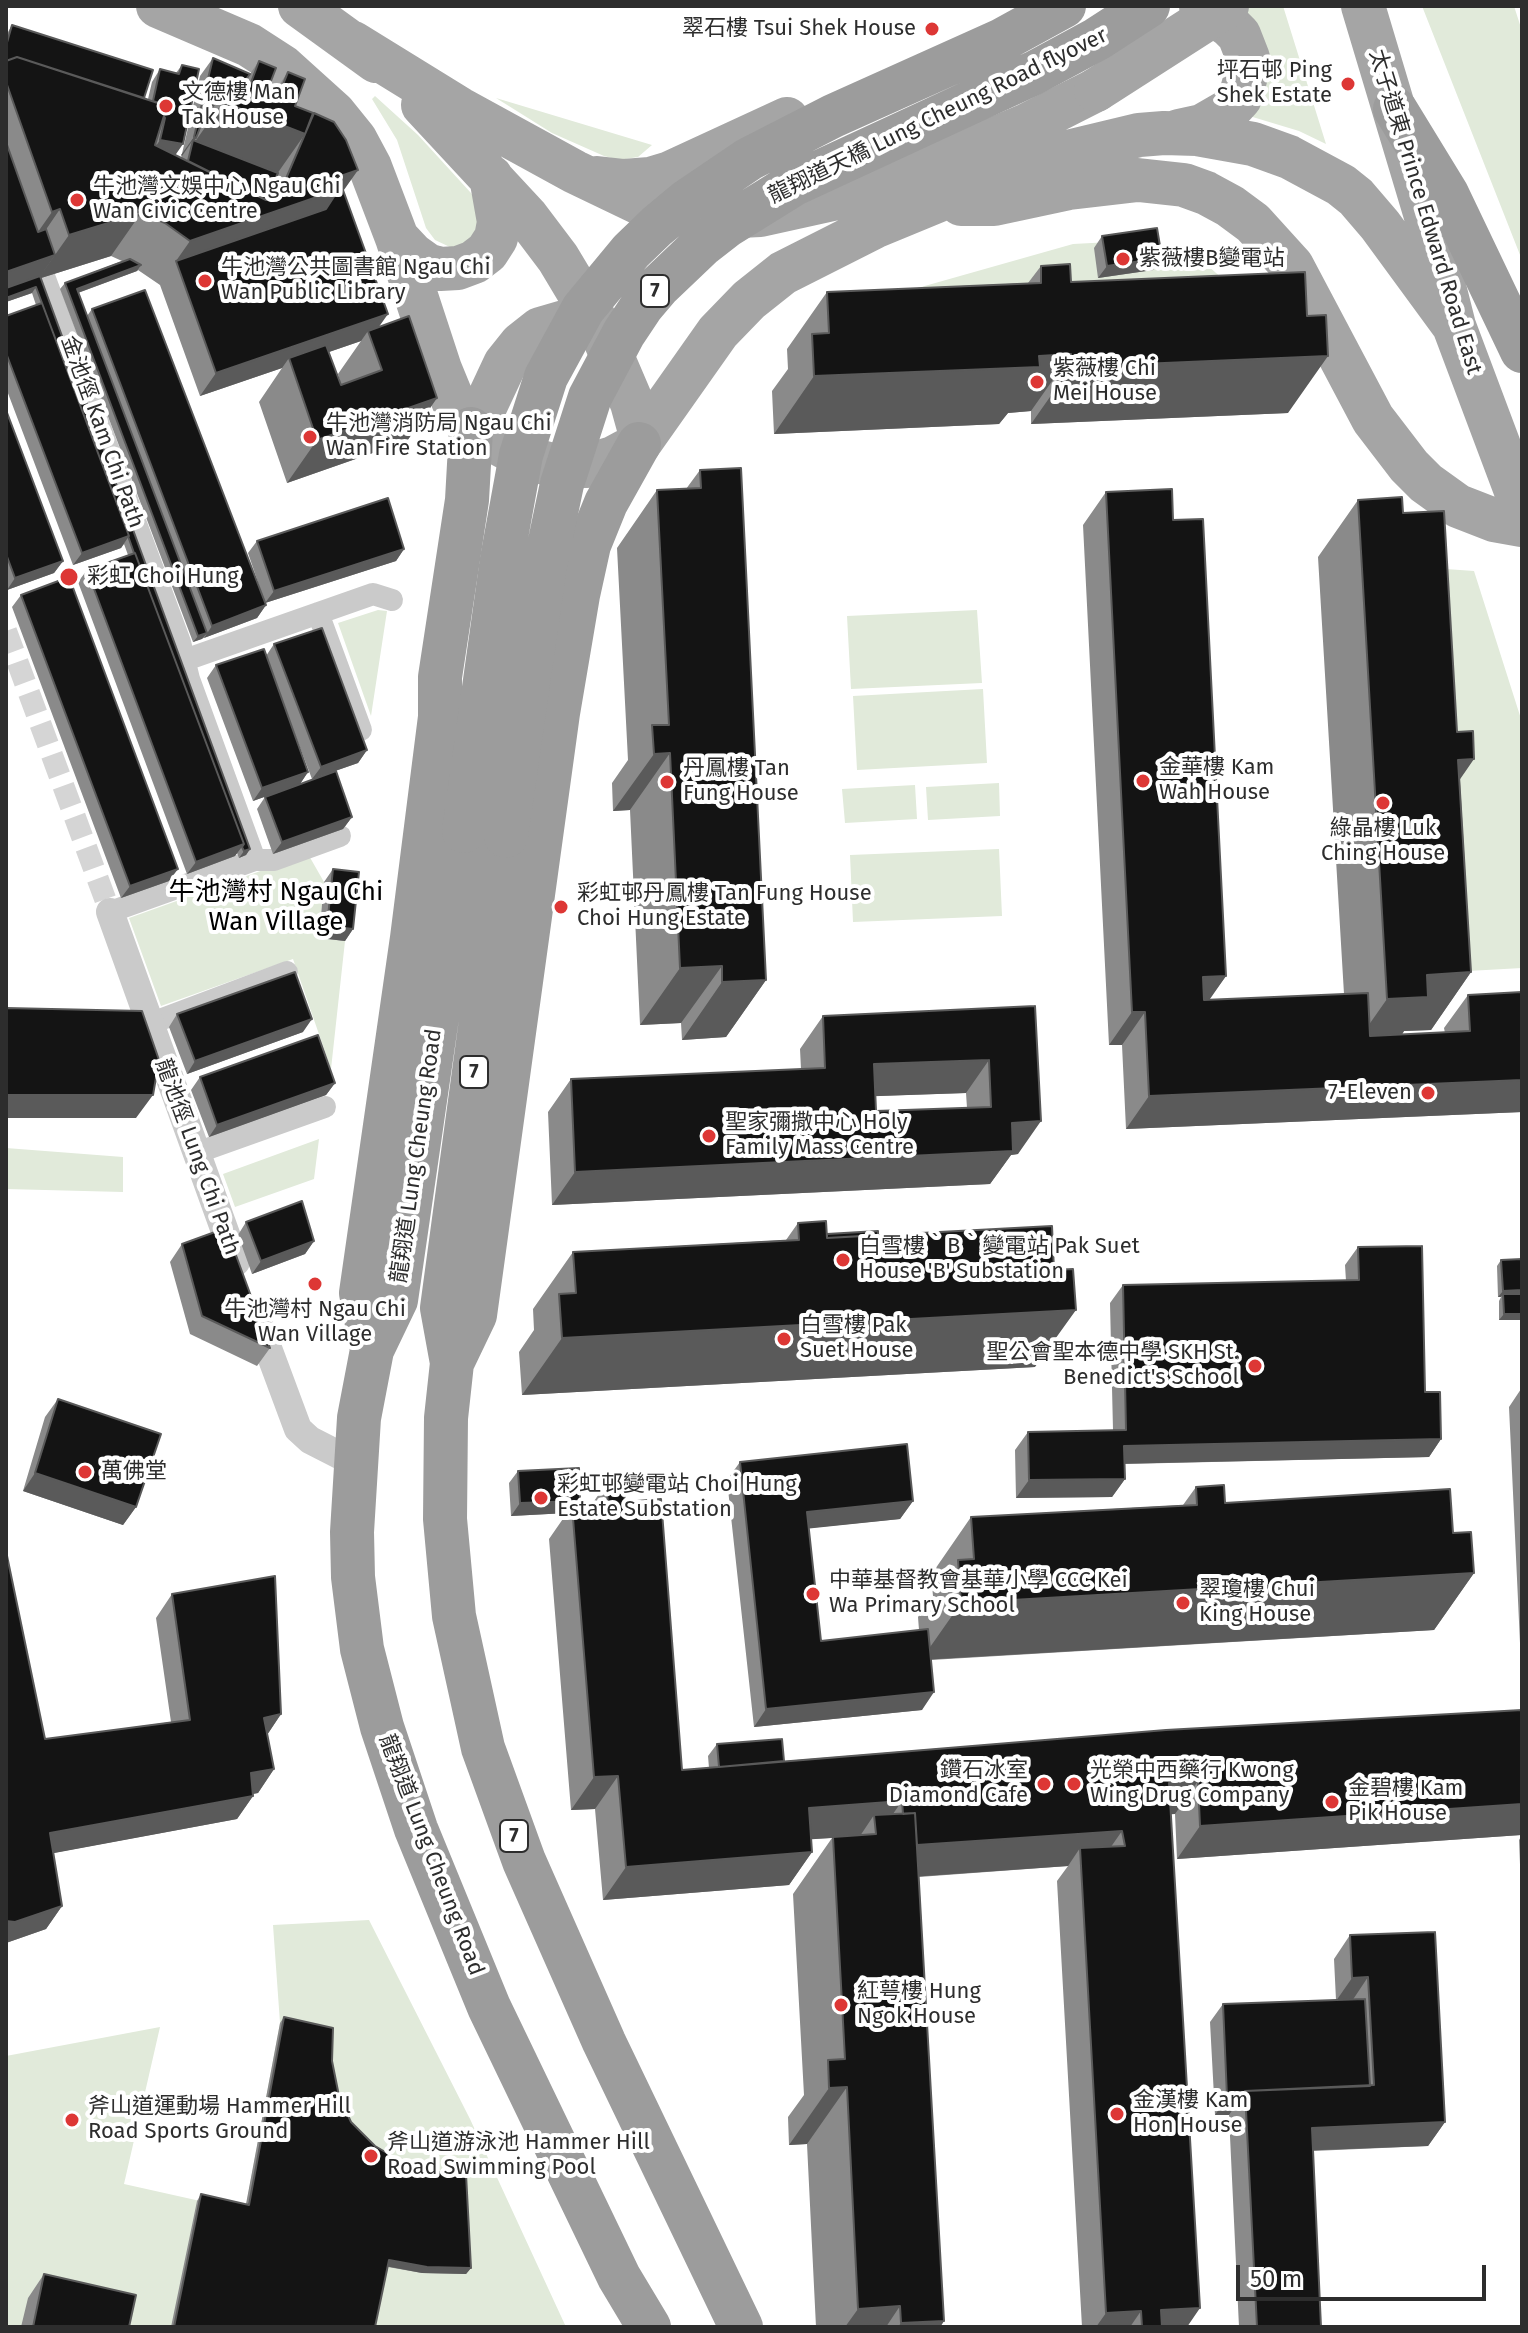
<!DOCTYPE html>
<meta charset="utf-8">
<style>
body{margin:0}
#map{position:relative;width:1528px;height:2333px;overflow:hidden;background:#fff;font-family:"Fira Sans",sans-serif}
canvas{display:block}
.frame{position:absolute;inset:0;border:8px solid #2d2d2d;pointer-events:none}
.scale{position:absolute;left:1236px;top:2265px;width:250px;height:36px;box-sizing:border-box;border:4px solid #2d2d2d;border-top:0;padding-left:10px;font-size:24px;line-height:28px;white-space:nowrap;color:#2d2d2d;-webkit-text-stroke:6px #fff;paint-order:stroke}
</style>
<div id="map">
<canvas width="1528" height="2333"></canvas>
<div class="frame"></div>
<div class="scale">50 m</div>
</div>
<script>
const c = document.querySelector('canvas').getContext('2d');
c.lineJoin = 'round';
function fillPath(path, color) {
  c.fillStyle = color;
  c.fill(path, 'evenodd');
}
function toPath(rows) {
  const path = new Path2D();
  for (const r of rows) {
    path.moveTo(r[0], r[1]);
    for (let i = 2; i < r.length; i += 2) path.lineTo(r[i], r[i + 1]);
  }
  return path;
}
function stroke(path, color, width, dash) {
  c.strokeStyle = color;
  c.lineWidth = width;
  c.lineCap = dash ? 'butt' : 'round';
  c.setLineDash(dash || []);
  c.stroke(path);
}
function write(font, color, halo, rows, align = 'center') {
  c.font = font + ' "Fira Sans","Noto Sans TC",sans-serif';
  c.lineWidth = 8;
  c.setLineDash([]);
  c.textBaseline = 'middle';
  c.strokeStyle = halo;
  c.fillStyle = color;
  for (const [text, x, y, turn = 0] of rows) {
    c.save();
    c.translate(x, y);
    c.rotate((+turn || 0) * Math.PI / 180);
    c.textAlign = isNaN(turn) ? turn : align;
    if (halo) c.strokeText(text, 0, 0);
    c.fillText(text, 0, 0);
    c.restore();
  }
}
fillPath(toPath([
 [1226,6,1283,6,1326,144,1299,131,1246,115],
 [1422,6,1514,6,1522,31,1522,260],
 [375,96,418,135,471,193,480,209,474,239,452,248,435,240,426,228,397,140,372,99],
 [496,98,652,145,638,157,619,160,604,156,552,133],
 [1149,240,1206,264,1225,281,847,308,1073,244],
 [1432,568,1474,571,1522,722,1522,968,1468,971],
 [378,610,387,611,371,716,338,623],
 [977,610,982,683,851,689,847,616],
 [983,689,987,763,857,770,853,696],
 [999,783,1000,816,928,820,926,787],
 [915,785,917,819,845,823,842,789],
 [999,849,1002,916,853,922,850,855],
 [308,854,324,882,319,938,345,941,331,1069,293,959,161,1006,129,918],
 [319,1139,314,1179,235,1207,223,1174],
 [6,1148,123,1157,123,1192,6,1189],
 [369,1920,470,2119,566,2327,6,2327,6,2056,160,2027,124,2184,245,2211,280,2023,273,1925]
]), '#e1eada');
stroke(toPath([
 [6,631,110,912]
]), '#d5d5d5', 22, [22, 11]);
stroke(toPath([
 [44,276,180,642,189,679,255,860],
 [318,613,361,730],
 [185,660,373,594,392,600],
 [110,912,255,860,274,860,340,836],
 [149,1024,287,972],
 [196,1153,325,1107]
]), '#cacaca', 22);
stroke(toPath([
 [110,912,236,1262],
 [256,1316,298,1429,310,1440,355,1463]
]), '#cacaca', 28);
stroke(toPath([
 [158,6,249,45,283,67,334,113,355,139,370,167,397,238,440,369,456,408,471,429,526,458,556,466,587,466,613,458,639,444,718,332,749,300,783,273,874,227,1039,159,1139,135,1164,133,1197,134,1253,144,1289,157,1341,185,1356,197,1380,225,1454,326],
 [300,6,376,61],
 [1363,6,1428,223,1454,326,1522,507],
 [353,43,460,109,575,172,650,208,699,218,760,215,855,194,893,182,1025,126,1096,90],
 [423,105,527,217,558,258,600,328,632,403,642,439],
 [1179,131,1202,126,1228,111,1240,98,1247,72,1248,58,1239,35,1230,26,1201,6],
 [597,178,624,181,650,179,670,173,787,119],
 [961,204,994,204,1069,188,1138,180,1184,185,1206,193,1230,206,1253,223,1292,266,1373,419,1409,466,1426,483,1458,506,1494,520,1522,525],
 [397,238,413,255,427,265,440,269,458,268,474,262,487,252,496,238,499,222,491,177],
 [471,429,483,411,505,364,521,344,540,329,564,322,600,328]
]), '#a5a5a5', 44);
stroke(toPath([
 [1395,109,1447,194,1522,351],
 [464,831,396,1300,372,1350,359,1418,352,1532,353,1577,362,1649,382,1727,416,1829,489,2007,619,2277,649,2327],
 [506,836,442,1308,452,1363,446,1418,445,1519,454,1616,483,1748,524,1861,604,2042,741,2327],
 [372,1350,361,1293,412,938,440,717,440,677,467,500,471,429],
 [452,1363,475,1315,558,713,578,595,589,545,606,503,639,444]
]), '#9c9c9c', 44);
stroke(toPath([
 [1096,90,1227,6]
]), '#a5a5a5', 44);
stroke(toPath([
 [464,831,502,559,521,455,546,377,583,309,631,251,657,226,687,201,749,159,833,116,1002,40,1064,6],
 [506,836,545,565,562,484,590,397,624,333,642,306,659,286,701,246,728,225,794,184,1034,73,1097,39,1148,6]
]), '#9c9c9c', 44);
fillPath(toPath([
 [12,25,148,99,152,82,160,69,176,73,182,65,175,155,181,158,200,76,213,58,250,74,259,61,269,86,275,91,288,72,295,106,358,170,343,190,379,327,437,398,407,441,287,483,259,402,282,368,200,396,160,285,138,270,137,271,78,293,87,316,92,309,266,605,257,618,193,642,60,289,65,283,122,261,111,256,41,278,250,849,246,855,239,858,237,853,235,856,187,874,78,582,87,570,128,555,124,544,121,548,73,565,6,388,6,316,36,305,32,293,6,302,6,39,8,32],
 [361,341,338,374,341,385,329,352],
 [1102,236,1153,270,1098,278,1094,248],
 [1041,266,1071,282,1288,413,1031,424,1031,411,1008,413,999,424,774,434,772,391,788,369,787,349,827,292,1028,283],
 [6,410,63,561,54,573,7,590],
 [700,470,766,980,726,1037,682,1040,681,1023,640,1025,630,810,613,811,612,783,628,760,617,548,657,490,686,489],
 [1106,492,1173,520,1226,976,1208,1000,1344,994,1318,557,1358,500,1403,513,1460,781,1471,972,1431,1030,1404,1031,1402,1035,1445,1033,1444,1028,1468,995,1522,992,1522,1112,1126,1129,1122,1045,1109,1045,1083,525],
 [257,541,404,549,396,561,265,603,248,553],
 [21,595,169,881,121,898,12,607],
 [274,644,367,750,358,763,312,779,286,711,308,772,300,784,253,801,207,678,216,665,266,656],
 [265,797,352,817,343,829,273,854,257,809],
 [333,869,353,929,345,941,319,938,324,882],
 [1035,1006,1018,1154,1011,1155,990,1184,552,1205,548,1112,571,1079,801,1069,800,1049,823,1016],
 [966,1093,967,1108,876,1111,876,1096],
 [177,1014,303,1032,187,1074,169,1027],
 [200,1077,335,1083,326,1095,209,1137,191,1090],
 [246,1222,314,1241,305,1254,252,1274,238,1235],
 [798,1223,827,1234,878,1235,1035,1367,522,1395,519,1352,534,1330,533,1309,573,1252,786,1240],
 [182,1244,270,1348,257,1366,190,1334,170,1262],
 [1358,1247,1425,1392,1441,1439,1429,1457,1125,1464,1125,1479,1112,1497,1016,1498,1015,1450,1028,1432,1113,1430,1110,1303,1123,1285,1346,1281,1345,1265],
 [1501,1260,1522,1320,1499,1320,1499,1301,1501,1297,1498,1297,1497,1266],
 [1521,1389,1522,1389,1522,1686,1509,1407],
 [58,1399,136,1507,123,1525,23,1491,45,1417],
 [740,1462,913,1501,900,1519,809,1528,821,1641,919,1630,918,1617,933,1596,931,1575,971,1517,1183,1505,1196,1487,1225,1503,1453,1533,1474,1573,1434,1630,931,1660,922,1710,754,1727,727,1480],
 [518,1471,580,1501,577,1505,592,1504,606,1484,625,1502,682,1770,709,1768,708,1756,717,1744,784,1761,1166,1730,1521,1835,1177,1859,1175,1814,1171,1814,1187,2327,1082,2327,1057,1881,1068,1866,919,1877,944,2321,940,2327,816,2327,807,2144,789,2145,788,2117,804,2095,793,1894,832,1838,811,1839,812,1852,789,1885,603,1900,595,1809,571,1810,549,1539,567,1513,511,1516,509,1483],
 [6,1551,45,1739,171,1722,156,1618,172,1594,281,1714,267,1735,274,1769,258,1793,253,1794,253,1796,237,1819,53,1853,62,1906,46,1929,6,1943],
 [1522,1835,1522,1913,1519,1840],
 [1350,1935,1445,2122,1428,2146,1313,2151,1321,2327,1239,2327,1229,2115,1215,2115,1210,2022,1223,2004,1336,2000,1334,1959],
 [284,2017,332,2061,339,2096,351,2122,471,2268,466,2274,422,2273,388,2267,375,2327,171,2327,197,2201,201,2194,246,2204,280,2023],
 [44,2274,129,2327,21,2327,28,2298]
]), '#8a8a8a');
fillPath(toPath([
 [223,102,305,134,265,191,192,146],
 [194,137,196,138,192,144,193,140,182,156,181,155],
 [160,140,183,144,174,157,152,152],
 [358,170,327,214,176,261,190,241,335,178],
 [60,209,30,253,21,256,52,212],
 [141,213,111,256,38,279,69,235],
 [55,255,38,279,6,290,6,272],
 [1162,258,1153,270,1098,278,1107,266],
 [141,265,137,271,72,295,77,289],
 [36,287,32,293,6,302,6,298],
 [388,314,371,338,368,331,361,341,291,365,289,358,282,368,200,396,216,373],
 [1071,354,1031,411,1008,413,999,424,774,434,814,376,1039,356],
 [1328,356,1288,413,1031,424,1071,367],
 [437,398,407,441,287,483,317,440],
 [129,536,121,548,73,565,82,553],
 [404,549,396,561,265,603,274,591],
 [63,561,54,573,7,590,15,578],
 [266,605,257,618,204,638,212,626],
 [207,633,202,639,193,642,198,636],
 [367,750,358,763,312,779,321,767],
 [670,753,630,810,613,811,654,754],
 [1474,759,1434,817,1458,760],
 [308,772,300,784,253,801,262,788],
 [352,817,343,829,273,854,282,842],
 [244,844,235,856,187,874,196,862],
 [250,849,246,855,239,858,244,851],
 [178,869,169,881,121,898,130,886],
 [327,926,353,929,345,941,319,938],
 [722,966,681,1023,640,1025,680,968],
 [1471,972,1431,1030,1404,1031,1388,1054,1347,1056,1387,999,1427,975],
 [1226,976,1203,1009,1203,977],
 [766,980,726,1037,682,1040,722,982],
 [1132,1012,1145,1012,1122,1045,1109,1045],
 [312,1019,303,1032,187,1074,195,1061],
 [989,1060,966,1093,851,1097,874,1064],
 [1522,1080,1522,1112,1126,1129,1149,1096],
 [335,1083,326,1095,209,1137,217,1125],
 [6,1095,153,1095,136,1118,6,1118],
 [1041,1121,1018,1154,1011,1155,990,1184,552,1205,575,1172,1012,1123],
 [314,1241,305,1254,252,1274,261,1261],
 [1522,1290,1522,1296,1503,1294,1501,1297,1498,1297,1503,1291],
 [1076,1310,1035,1367,522,1395,562,1338],
 [1504,1314,1522,1314,1522,1320,1499,1320],
 [1441,1439,1429,1457,1112,1464,1124,1446],
 [35,1473,136,1507,123,1525,23,1491],
 [1125,1479,1112,1497,1016,1498,1029,1480],
 [580,1501,573,1512,572,1506,567,1513,511,1516,520,1503],
 [913,1501,900,1519,795,1530,807,1512],
 [1474,1573,1434,1630,921,1660,961,1603],
 [934,1692,922,1710,754,1727,766,1709],
 [281,1714,265,1738,264,1718],
 [274,1769,258,1793,235,1797,251,1773],
 [618,1776,595,1809,571,1810,594,1777],
 [1198,1781,1175,1814,1146,1816,1169,1783],
 [253,1796,237,1819,33,1857,50,1833],
 [902,1801,879,1834,876,1834,874,1815,860,1836,786,1841,809,1808],
 [1522,1804,1522,1833,1521,1835,1177,1859,1200,1826],
 [1122,1831,1099,1864,1080,1848,1068,1866,882,1879,905,1846],
 [812,1852,789,1885,603,1900,626,1867],
 [62,1906,46,1929,6,1943,6,1921],
 [1368,1977,1352,2001,1336,2001,1352,1978],
 [847,2087,807,2144,789,2145,829,2088],
 [1227,2097,1241,2097,1229,2115,1215,2115],
 [1445,2122,1428,2146,1295,2151,1312,2128],
 [389,2260,471,2268,466,2274,422,2273,385,2266],
 [900,2306,886,2327,845,2327,858,2309],
 [1200,2308,1187,2327,1150,2327,1161,2310],
 [1141,2311,1130,2327,1096,2327,1106,2313],
 [944,2321,940,2327,898,2327,901,2323]
]), '#5a5a5a');
const building = toPath([
 [12,25,153,70,144,98,17,57,6,61,6,46,12,25],
 [17,57,167,106,155,145,266,200,279,195,314,113,334,122,346,140,358,170,335,178,340,189,190,241,165,223,141,213,69,235,60,209,52,212,6,82,6,61,17,57],
 [213,58,250,74,242,85,231,81,203,120,196,138,194,137,213,58],
 [259,61,276,68,266,94,277,99,288,72,305,79,295,106,313,113,305,134,223,102,231,81,249,88,259,61],
 [182,65,199,69,183,144,160,140,165,118,164,117,167,106,153,101,160,69,179,74,182,65],
 [269,87,275,91,271,96,266,94,269,87],
 [193,140,278,173,266,200,188,161,193,140],
 [6,142,38,232,46,229,55,255,6,272,6,142],
 [343,190,388,314,216,373,176,261,326,209,337,192,343,190],
 [1157,228,1162,258,1107,266,1102,236,1157,228],
 [130,259,141,265,77,289,207,633,198,636,65,283,130,259],
 [1070,264,1071,282,1305,272,1307,316,1326,315,1328,356,1071,367,1071,354,1039,356,1040,367,814,376,812,334,829,333,827,292,1041,283,1041,266,1070,264],
 [40,276,250,849,244,851,242,847,244,844,135,553,134,553,128,536,129,536,36,287,6,298,6,288,40,276],
 [145,290,266,605,212,626,92,309,145,290],
 [42,303,129,536,82,553,6,353,6,316,42,303],
 [409,316,437,398,317,440,289,358,326,345,341,385,382,370,368,331,409,316],
 [6,410,63,561,15,578,6,554,6,410],
 [741,468,766,980,722,982,722,966,680,968,670,753,654,754,652,725,669,725,657,490,701,488,700,470,741,468],
 [1172,489,1173,520,1203,519,1226,976,1203,977,1204,1000,1368,993,1370,1036,1470,1031,1468,995,1522,992,1522,1080,1149,1096,1145,1012,1132,1012,1106,492,1172,489],
 [1402,497,1403,513,1444,511,1457,732,1473,731,1474,759,1458,760,1471,972,1427,975,1428,997,1387,999,1358,500,1402,497],
 [388,498,404,549,274,591,257,541,388,498],
 [135,553,244,844,196,862,87,570,135,553],
 [69,577,178,869,130,886,21,595,69,577],
 [322,628,367,750,321,767,274,644,322,628],
 [264,649,308,772,262,788,216,665,264,649],
 [336,771,352,817,282,842,265,797,336,771],
 [333,869,359,872,353,929,327,926,333,869],
 [295,972,312,1019,195,1061,177,1014,295,972],
 [1035,1006,1041,1121,1012,1123,1013,1151,575,1172,571,1079,825,1068,823,1016,1035,1006],
 [989,1060,991,1107,876,1111,874,1064,989,1060],
 [6,1008,142,1011,159,1060,153,1095,6,1095,6,1008],
 [318,1035,335,1083,217,1125,200,1077,318,1035],
 [302,1201,314,1241,261,1261,246,1222,302,1201],
 [826,1221,827,1238,1052,1226,1054,1270,1073,1269,1076,1310,562,1338,559,1294,576,1293,573,1252,799,1240,798,1223,826,1221],
 [226,1228,270,1348,202,1316,182,1244,226,1228],
 [878,1231,878,1235,827,1238,827,1234,878,1231],
 [1422,1246,1425,1392,1440,1392,1441,1439,1124,1446,1125,1479,1029,1480,1028,1432,1126,1430,1123,1285,1359,1280,1358,1247,1422,1246],
 [1522,1259,1522,1290,1503,1291,1501,1260,1522,1259],
 [1503,1294,1522,1294,1522,1314,1504,1314,1503,1294],
 [58,1399,161,1434,136,1507,35,1473,58,1399],
 [907,1444,913,1501,807,1512,821,1641,928,1629,934,1692,766,1709,740,1462,907,1444],
 [579,1468,580,1501,520,1503,518,1471,579,1468],
 [623,1483,625,1502,661,1499,682,1770,1166,1730,1522,1710,1522,1804,1200,1826,1198,1781,1169,1783,1200,2308,1161,2310,1162,2327,1142,2327,1141,2311,1106,2313,1080,1848,1125,1846,1122,1831,917,1845,915,1813,903,1814,902,1801,809,1808,812,1852,626,1867,618,1776,594,1777,572,1506,608,1503,606,1484,623,1483],
 [1224,1485,1225,1503,1450,1489,1453,1533,1471,1532,1474,1573,961,1603,958,1560,974,1559,971,1517,1197,1505,1196,1487,1224,1485],
 [6,1551,45,1739,190,1720,172,1594,275,1576,281,1714,264,1718,274,1769,251,1773,253,1796,50,1833,62,1906,15,1922,6,1921,6,1551],
 [782,1739,784,1761,719,1767,717,1744,782,1739],
 [915,1813,944,2321,901,2323,900,2306,858,2309,847,2087,829,2088,828,2060,845,2059,833,1837,876,1834,874,1815,915,1813],
 [1435,1932,1445,2122,1312,2128,1321,2327,1257,2327,1245,2091,1374,2085,1368,1977,1352,1978,1350,1935,1435,1932],
 [1365,1999,1370,2086,1245,2091,1241,2097,1227,2097,1223,2004,1365,1999],
 [284,2017,333,2028,332,2061,339,2096,351,2122,375,2146,404,2163,438,2172,466,2174,471,2268,427,2267,389,2260,375,2327,174,2327,201,2194,249,2205,284,2017],
 [44,2274,136,2295,129,2327,33,2327,44,2274]
]);
fillPath(building, '#141414');
stroke(building, '#5a5a5a', 2);
for (const [x, y, r, color] of [
 [932,29,8,"#dd3735"],
 [1348,84,8,"#dd3735"],
 [166,106,8,"#dd3735"],
 [77,200,8,"#dd3735"],
 [1123,259,8,"#dd3735"],
 [205,281,8,"#dd3735"],
 [1037,382,8,"#dd3735"],
 [310,437,8,"#dd3735"],
 [69,577,10,"#dd3735"],
 [1143,781,8,"#dd3735"],
 [667,782,8,"#dd3735"],
 [1383,803,8,"#dd3735"],
 [561,907,8,"#dd3735"],
 [1428,1093,8,"#dd3735"],
 [709,1136,8,"#dd3735"],
 [843,1260,8,"#dd3735"],
 [315,1284,8,"#dd3735"],
 [784,1339,8,"#dd3735"],
 [1255,1366,8,"#dd3735"],
 [85,1472,8,"#dd3735"],
 [541,1498,8,"#dd3735"],
 [813,1594,8,"#dd3735"],
 [1183,1603,8,"#dd3735"],
 [1044,1784,8,"#dd3735"],
 [1074,1784,8,"#dd3735"],
 [1332,1802,8,"#dd3735"],
 [841,2005,8,"#dd3735"],
 [1117,2114,8,"#dd3735"],
 [72,2120,8,"#dd3735"],
 [371,2156,8,"#dd3735"]
]) {
  const dot = new Path2D();
  dot.arc(x, y, r, 0, 2 * Math.PI);
  c.fillStyle = color;
  c.fill(dot);
  stroke(dot, '#fff', 3);
}
for (const [x, y, w] of [
 [655,291,28],
 [474,1072,28],
 [514,1836,28]
]) {
  const box = new Path2D();
  box.roundRect(x - w / 2, y - 16, w, 32, 6);
  c.fillStyle = '#fff';
  c.fill(box);
  stroke(box, '#2d2d2d', 2);
}
write('bold 20px', '#2d2d2d', null, [
 ["7",655,291],
 ["7",474,1072],
 ["7",514,1836]
]);
write('22px', '#2d2d2d', '#fff', [
 ["翠石樓 Tsui Shek House",916,29,"right"],
 ["坪石邨 Ping",1332,71,"right"],
 ["Shek Estate",1332,96,"right"],
 ["文德樓 Man",182,93],
 ["Tak House",182,118],
 ["牛池灣文娛中心 Ngau Chi",93,187],
 ["Wan Civic Centre",93,212],
 ["紫薇樓B變電站",1139,259],
 ["牛池灣公共圖書館 Ngau Chi",221,268],
 ["Wan Public Library",221,293],
 ["紫薇樓 Chi",1053,369],
 ["Mei House",1053,394],
 ["牛池灣消防局 Ngau Chi",326,424],
 ["Wan Fire Station",326,449],
 ["彩虹 Choi Hung",87,577],
 ["金華樓 Kam",1159,768],
 ["Wah House",1159,793],
 ["丹鳳樓 Tan",683,769],
 ["Fung House",683,794],
 ["綠晶樓 Luk",1383,829,"center"],
 ["Ching House",1383,854,"center"],
 ["彩虹邨丹鳳樓 Tan Fung House",577,894],
 ["Choi Hung Estate",577,919],
 ["7-Eleven",1412,1093,"right"],
 ["聖家彌撒中心 Holy",725,1123],
 ["Family Mass Centre",725,1148],
 ["白雪樓‵B‵變電站 Pak Suet",859,1247],
 ["House 'B' Substation",859,1272],
 ["牛池灣村 Ngau Chi",315,1310,"center"],
 ["Wan Village",315,1335,"center"],
 ["白雪樓 Pak",800,1326],
 ["Suet House",800,1351],
 ["聖公會聖本德中學 SKH St.",1239,1353,"right"],
 ["Benedict's School",1239,1378,"right"],
 ["萬佛堂",101,1472],
 ["彩虹邨變電站 Choi Hung",557,1485],
 ["Estate Substation",557,1510],
 ["中華基督教會基華小學 CCC Kei",829,1581],
 ["Wa Primary School",829,1606],
 ["翠瓊樓 Chui",1199,1590],
 ["King House",1199,1615],
 ["鑽石冰室",1028,1771,"right"],
 ["Diamond Cafe",1028,1796,"right"],
 ["光榮中西藥行 Kwong",1090,1771],
 ["Wing Drug Company",1090,1796],
 ["金碧樓 Kam",1348,1789],
 ["Pik House",1348,1814],
 ["紅萼樓 Hung",857,1992],
 ["Ngok House",857,2017],
 ["金漢樓 Kam",1133,2101],
 ["Hon House",1133,2126],
 ["斧山道運動場 Hammer Hill",88,2107],
 ["Road Sports Ground",88,2132],
 ["斧山道游泳池 Hammer Hill",387,2143],
 ["Road Swimming Pool",387,2168]
], 'left');
write('22px', '#2d2d2d', '#fff', [
 ["龍翔道天橋 Lung Cheung Road flyover",938,116,-26],
 ["太子道東 Prince Edward Road East",1425,212,73],
 ["金池徑 Kam Chi Path",102,432,70],
 ["龍翔道 Lung Cheung Road",417,1156,-82],
 ["龍池徑 Lung Chi Path",197,1157,70],
 ["龍翔道 Lung Cheung Road",431,1855,69]
]);
write('26px', '#000', '#fff', [
 ["牛池灣村 Ngau Chi",276,893],
 ["Wan Village",276,923]
]);
</script>
